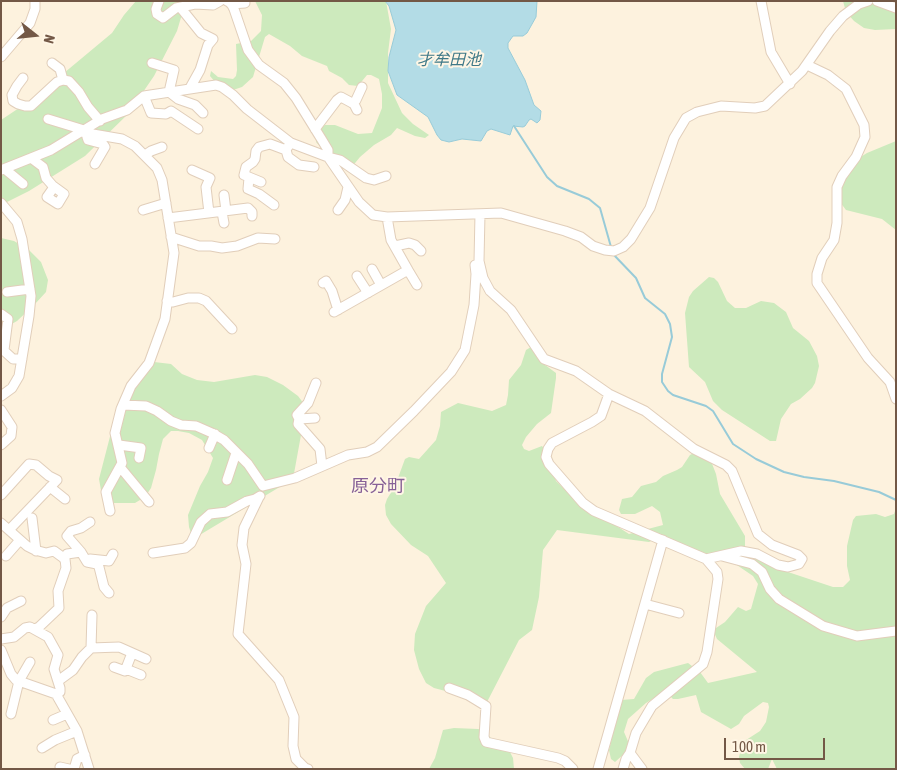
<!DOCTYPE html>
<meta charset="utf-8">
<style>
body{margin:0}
#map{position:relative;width:897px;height:770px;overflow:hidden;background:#fdf2de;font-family:"Asap Condensed",sans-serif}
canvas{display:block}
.frame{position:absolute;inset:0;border:2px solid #735846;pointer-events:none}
.north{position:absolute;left:10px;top:10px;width:50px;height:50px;-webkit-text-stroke:4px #fff6e5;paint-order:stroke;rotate:106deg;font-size:14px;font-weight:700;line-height:20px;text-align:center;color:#735846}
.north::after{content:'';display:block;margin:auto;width:18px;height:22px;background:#735846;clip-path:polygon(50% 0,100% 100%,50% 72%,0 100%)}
.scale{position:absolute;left:724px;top:738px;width:101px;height:22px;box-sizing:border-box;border:2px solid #735846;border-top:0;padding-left:6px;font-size:15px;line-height:18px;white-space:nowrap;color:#735846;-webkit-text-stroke:4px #fff6e5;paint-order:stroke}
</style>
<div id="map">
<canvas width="897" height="770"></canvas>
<div class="frame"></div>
<div class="north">N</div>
<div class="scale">100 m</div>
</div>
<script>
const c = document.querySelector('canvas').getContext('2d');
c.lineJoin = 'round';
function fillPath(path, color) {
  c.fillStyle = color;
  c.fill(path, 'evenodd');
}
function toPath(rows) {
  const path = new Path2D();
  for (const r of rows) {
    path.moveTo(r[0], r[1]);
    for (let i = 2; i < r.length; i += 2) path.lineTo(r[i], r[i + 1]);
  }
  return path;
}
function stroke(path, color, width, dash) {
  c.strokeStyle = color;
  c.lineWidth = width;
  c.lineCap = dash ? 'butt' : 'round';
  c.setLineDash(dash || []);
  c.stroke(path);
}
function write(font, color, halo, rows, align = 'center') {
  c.font = font + ' "Asap Condensed","Noto Sans JP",sans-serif';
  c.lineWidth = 4;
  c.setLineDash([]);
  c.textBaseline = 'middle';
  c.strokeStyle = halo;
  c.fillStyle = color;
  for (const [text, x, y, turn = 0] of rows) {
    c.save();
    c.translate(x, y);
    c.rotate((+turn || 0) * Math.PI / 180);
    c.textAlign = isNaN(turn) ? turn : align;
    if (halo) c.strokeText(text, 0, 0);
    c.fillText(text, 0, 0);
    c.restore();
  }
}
fillPath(toPath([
 [136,1,185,1,185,4,177,31,154,76,128,114,85,156,29,191,1,205,1,120,34,98,112,33,124,15],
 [255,1,386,1,391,29,388,53,388,83,402,113,413,124,429,135,425,138,415,136,397,128,391,135,374,145,360,157,351,168,326,153,316,142,321,127,325,125,335,125,358,134,372,133,382,108,382,94,379,79,371,75,367,75,358,86,349,85,342,78,329,71,327,66,302,56,290,46,269,34,265,37,253,77,242,87,233,90,216,83,210,76,211,71,218,77,233,79,236,76,237,70,236,44,251,41,261,31,262,15],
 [843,1,896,1,896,29,875,30,864,28,854,21,846,12],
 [896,141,896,230,882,219,846,210,840,202,842,180,851,163,867,153],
 [1,238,14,241,29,250,41,262,48,280,46,292,35,304,17,321,1,330],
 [709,277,714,278,718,282,727,301,735,308,746,308,761,301,774,303,786,312,793,328,809,341,817,356,819,366,815,383,812,388,800,399,791,404,781,419,776,441,770,441,722,410,713,401,705,382,689,367,685,313,689,297,693,291],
 [531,347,541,362,556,373,556,378,551,413,537,424,526,437,522,445,524,449,529,451,542,446,548,454,556,481,575,499,629,534,663,525,660,512,652,506,635,514,621,514,619,510,622,499,632,497,641,486,656,482,663,476,677,470,682,467,690,455,694,453,709,456,716,474,720,494,745,536,745,552,748,555,770,566,833,587,843,587,850,580,847,566,847,546,853,520,856,516,876,514,885,517,894,514,896,508,896,769,777,769,772,759,768,769,745,769,740,763,739,757,743,742,760,731,766,722,769,707,768,703,763,702,744,716,739,724,731,729,701,712,696,695,678,699,673,699,666,692,662,693,646,703,628,719,624,732,630,746,630,752,625,753,615,762,611,759,609,750,621,700,634,699,646,678,654,672,688,663,700,672,708,683,757,672,717,639,713,630,725,622,738,607,746,611,751,609,758,584,753,576,728,559,710,559,658,538,649,542,557,530,543,550,539,597,532,630,519,640,487,702,434,688,426,683,419,669,414,650,415,634,426,606,446,583,428,556,411,545,391,524,386,515,385,505,387,499,395,486,405,459,409,457,419,459,436,440,440,426,441,412,458,403,492,411,506,405,508,395,509,380,521,365,526,350],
 [154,362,171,364,182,374,197,380,214,382,255,375,267,377,283,385,298,396,304,404,305,413,293,479,193,539,189,527,188,515,200,486,208,472,213,458,202,440,189,433,178,431,171,431,163,439,159,454,156,470,151,488,145,497,135,503,110,503,102,496,99,479,120,398,131,381],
 [454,728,478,729,483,730,494,741,508,748,513,758,514,769,429,769,435,758,443,730]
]), '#cdeabd');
const water = toPath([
 [385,1,537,1,536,17,527,33,523,36,513,36,508,43,508,48,525,80,534,105,541,111,540,120,537,123,531,119,529,120,525,126,523,127,513,126,510,135,491,129,487,131,481,141,462,139,449,142,441,140,437,135,428,117,397,95,388,71,389,57,396,30,389,6,385,1]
]);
fillPath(water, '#b3dce6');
stroke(water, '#98cbd8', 1);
stroke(toPath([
 [514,126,547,177,557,186,589,199,600,208,611,247],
 [613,254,636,278,645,298,665,314,670,324,672,337,662,374,662,382,668,391,673,395,706,406,713,411,733,444,756,459,784,472,804,477,834,481,879,492,896,500]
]), '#98cbd8', 2);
const minor = toPath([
 [159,1,156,9,157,14,163,18,176,8,195,4,213,5,220,1],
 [227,1,231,3,234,9,248,50,259,65,284,83,296,98,322,140,328,150,328,157,340,160,366,178,374,180,386,176],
 [761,1,771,52,790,84],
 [877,1,896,8],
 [231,4,245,3],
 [180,7,201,33,213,39,208,45,200,70,190,88],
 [1,57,30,23,35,9,35,1],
 [52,63,60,69,63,80],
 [152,63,174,70,169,92,178,99,195,105,203,113],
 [807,65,828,75,846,89,864,125,865,137,856,157,842,176,837,187,837,223,834,240,822,258,817,274,817,283,868,358,890,382,896,399],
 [23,78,17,86,12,95,13,101,18,104,25,106,31,106,57,82,63,80,69,81,79,92,88,107,100,121],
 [144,96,151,113,166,114,171,111,198,129],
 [352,103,356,100,362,87],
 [48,119,84,130],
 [315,129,337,100,341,97,354,104,357,110],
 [81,132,122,139,135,146,157,168,162,180,174,253,165,319,149,363,131,386,121,409,115,433,122,463,106,492,110,511],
 [87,137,88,140,103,144,105,147,95,164],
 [289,145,286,150,288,157,299,165,314,167],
 [145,155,151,151,162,147],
 [31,158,43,167,46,178,53,186,64,194,58,204,47,197,54,187],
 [1,170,51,150,102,119,127,110,144,96,216,85,222,87,233,95,247,109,291,143,328,157,359,202,373,215,387,217,501,213,565,231,581,237,593,246,605,250,614,251,623,247,631,239,650,208,674,138,686,118,697,112,721,106,755,108,765,106,802,71,830,31,843,16,859,4,868,1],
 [6,170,23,184],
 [192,170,210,178,206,187,209,213],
 [249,178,248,189,259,194,274,205],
 [261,182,244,175,246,167,253,162,255,159,256,151,259,147,270,144,286,150],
 [224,195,226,211],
 [1,203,17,222,22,239,31,296,29,316,19,376,12,388,1,396],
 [143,210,166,203],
 [338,210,345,200,348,187],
 [222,212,224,223],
 [480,214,479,261,483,278,490,291,511,310,544,359,576,371,609,394,645,411,694,449,726,465,732,471,758,534,772,545,798,555,802,559,799,564,788,567,778,565,757,554,741,551,706,559],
 [168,218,248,208,252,212,252,216],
 [171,237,199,246,211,246,222,248,237,246,258,238,275,239],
 [395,246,409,243,415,245,421,251],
 [372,269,381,285],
 [408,270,417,285],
 [357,276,368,293],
 [323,283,326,281,332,291,338,310],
 [7,292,30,289],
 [167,301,173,302,188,298,199,298,206,301,232,329],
 [334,312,408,270,391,240,387,217],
 [1,314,8,319,4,350],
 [1,348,13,359,22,359],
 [609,394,601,416,592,422,552,443,548,449,546,457,549,464,583,503,594,511,706,559,717,572,718,579,707,652,703,664,652,706,636,733,630,753,626,759,623,769],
 [123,405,146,406,157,411,171,421,181,425,196,426,212,433,224,440,248,464,263,486],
 [1,410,12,427,11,436,1,445],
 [315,418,299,419,298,424,320,449,322,466],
 [299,419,297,415,308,403,316,383],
 [119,445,141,448,139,458],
 [209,448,215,434],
 [120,467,149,502],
 [227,480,236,453],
 [263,486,295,478,348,455,367,452,377,447,414,411,451,372,465,350,474,305,476,274,475,265],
 [50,487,65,499],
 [1,495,29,464,36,465,49,476,57,480,9,530],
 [259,497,244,528,242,545,246,564,238,634,279,680,294,717,293,746,296,759,305,768,308,769],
 [32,518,36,551],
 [1,523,27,546,35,550,46,553,54,551,65,559,66,568,58,591,59,608,39,627,35,629],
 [81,552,87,562,97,564,99,567,104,587,109,593],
 [153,553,185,548,191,543,201,522,210,514,227,512,247,501,255,499,260,496],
 [6,556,20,540],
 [722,556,752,564,762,572,770,589,779,599,823,626,857,636,896,631],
 [64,559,67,554,81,552,67,536,71,531,81,528,90,522],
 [90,559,109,561,113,554],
 [645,604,679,613],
 [1,617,7,608,21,601],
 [1,639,14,637,25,628,30,627,48,637,58,655,54,669,60,688,60,692,56,694],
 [91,648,119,647,146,659],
 [1,650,11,674,16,680,56,694,77,731,89,769],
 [114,667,125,671,132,653],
 [126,669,141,675],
 [58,681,73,670,82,657,91,648,92,615],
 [449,688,468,695,486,706,484,737,486,742,558,758,565,761,573,769],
 [11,714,19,681,30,662],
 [53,720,67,714],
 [42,748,55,740,77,731],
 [630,753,642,769],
 [60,767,69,769],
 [74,769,77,759,85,755],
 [598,769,663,540]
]);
stroke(minor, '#e1ceba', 11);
stroke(minor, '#fff', 9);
write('italic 16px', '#3f7988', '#fff6e5', [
 ["才牟田池",449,60]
]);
write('18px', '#876197', '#fff6e5', [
 ["原分町",378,486]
]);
</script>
